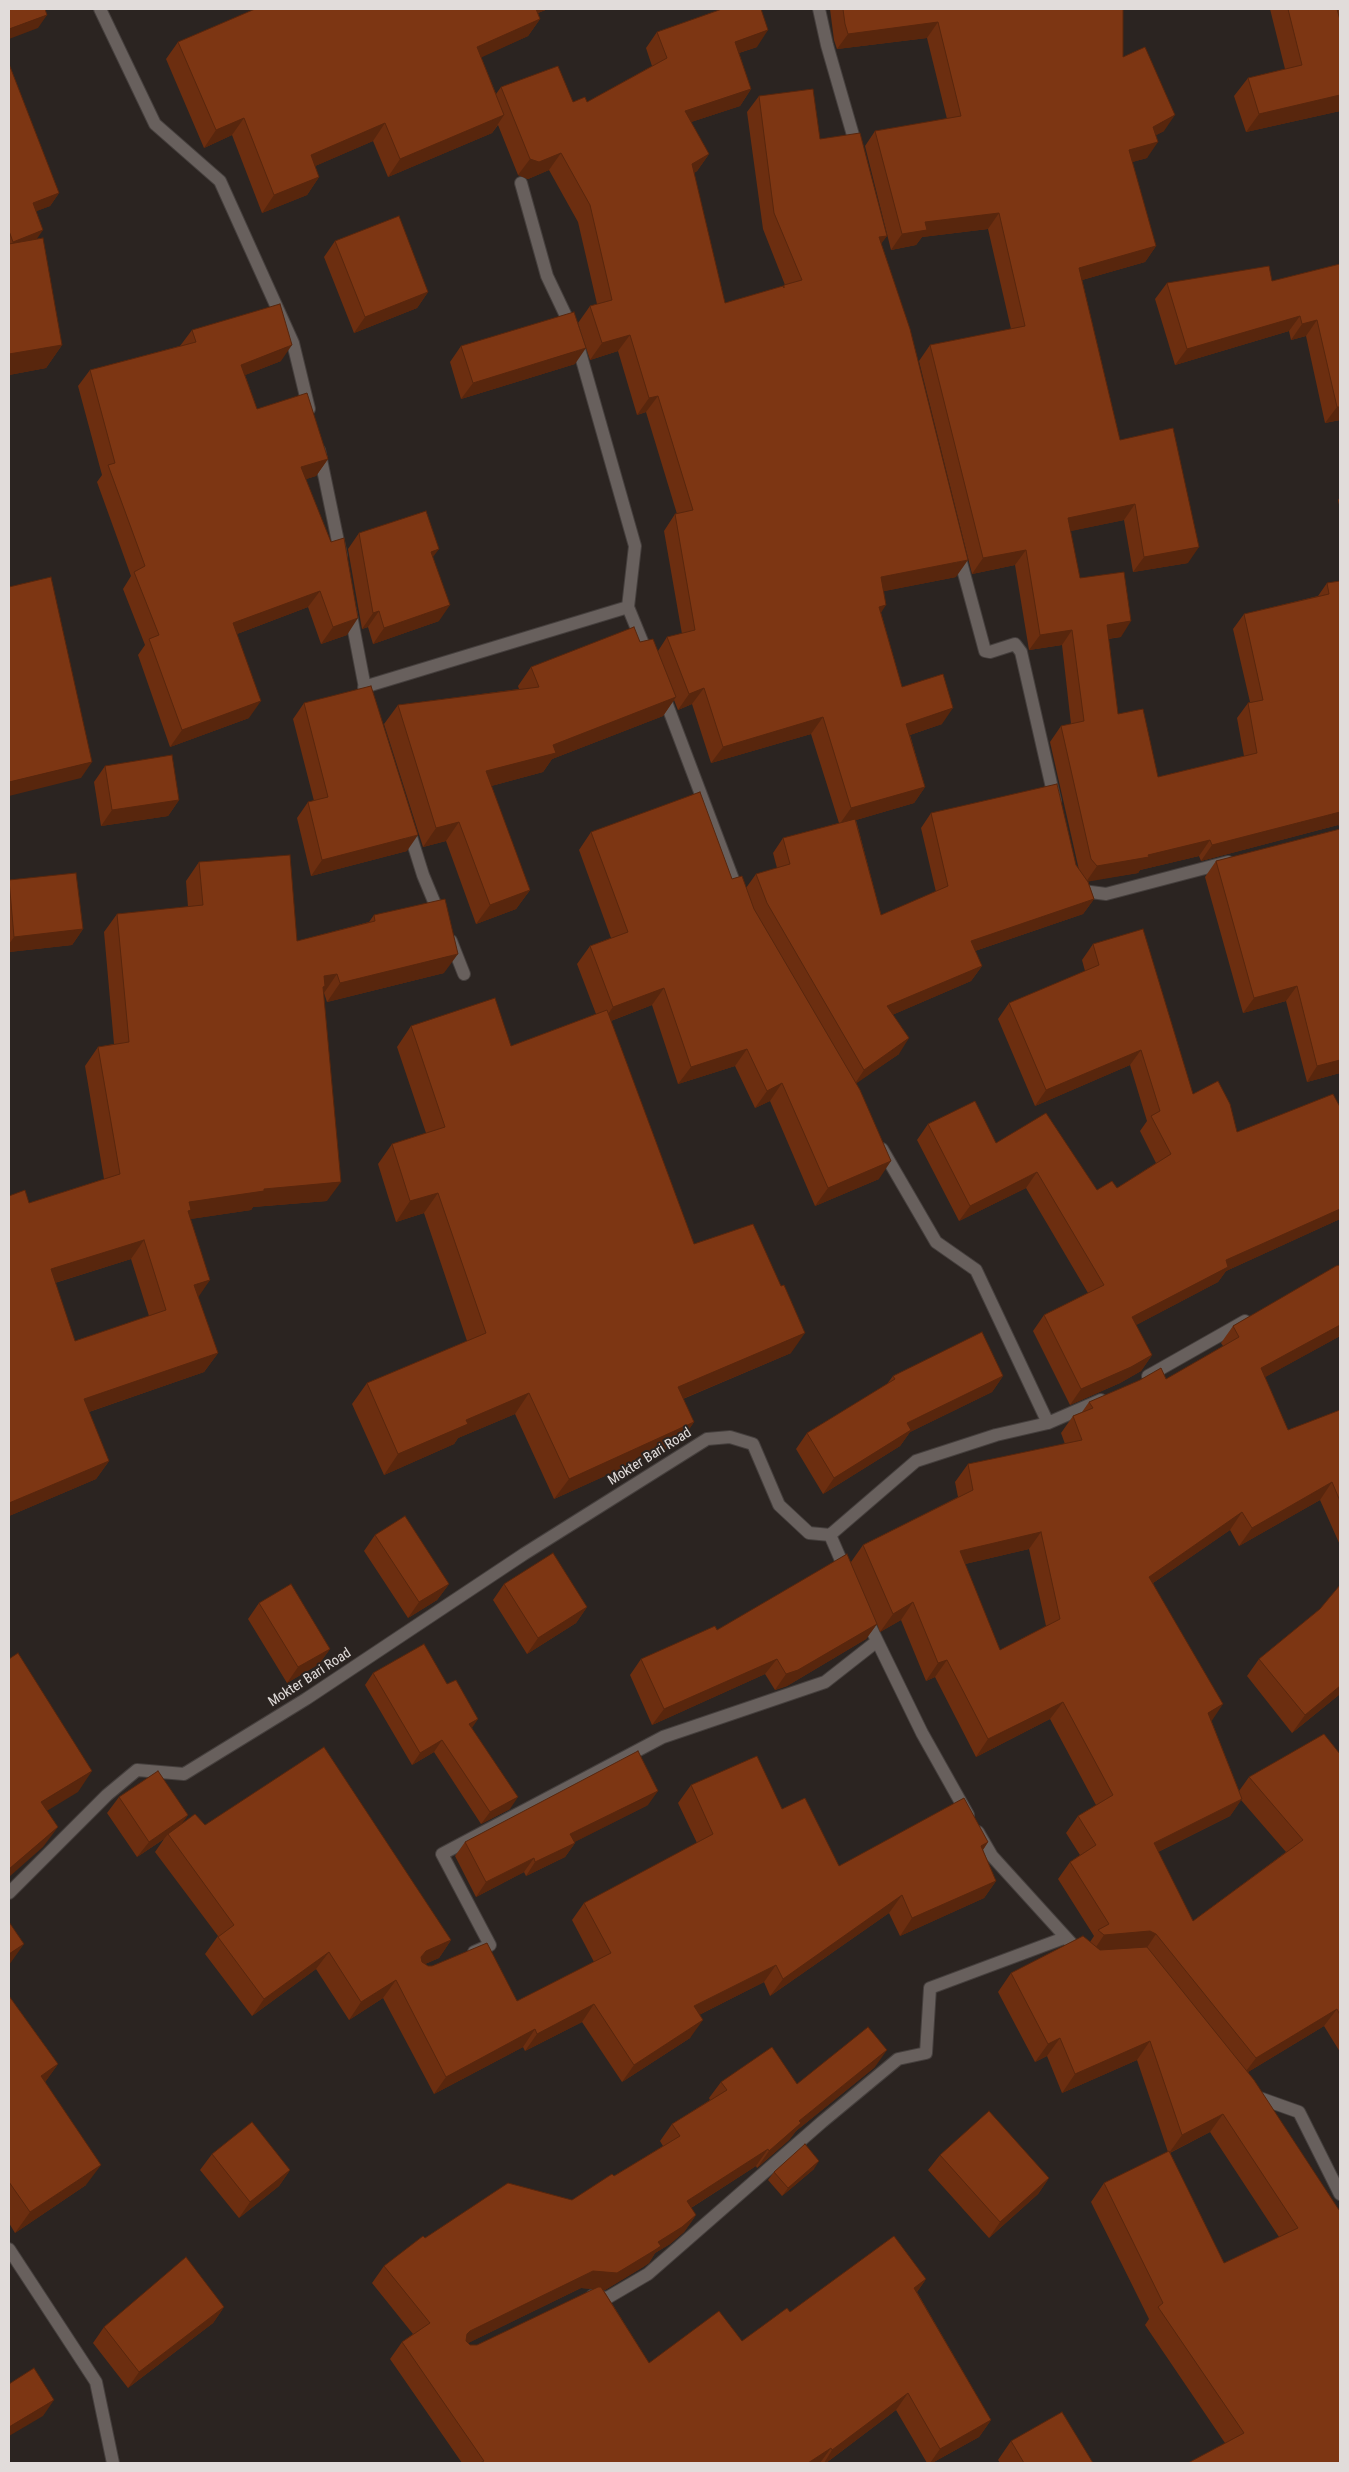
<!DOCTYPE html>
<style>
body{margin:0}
#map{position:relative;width:1349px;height:2472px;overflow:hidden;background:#2b2421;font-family:"Roboto Condensed",sans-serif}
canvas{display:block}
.frame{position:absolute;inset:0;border:10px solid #e1dcda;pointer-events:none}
</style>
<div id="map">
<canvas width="1349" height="2472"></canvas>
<div class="frame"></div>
</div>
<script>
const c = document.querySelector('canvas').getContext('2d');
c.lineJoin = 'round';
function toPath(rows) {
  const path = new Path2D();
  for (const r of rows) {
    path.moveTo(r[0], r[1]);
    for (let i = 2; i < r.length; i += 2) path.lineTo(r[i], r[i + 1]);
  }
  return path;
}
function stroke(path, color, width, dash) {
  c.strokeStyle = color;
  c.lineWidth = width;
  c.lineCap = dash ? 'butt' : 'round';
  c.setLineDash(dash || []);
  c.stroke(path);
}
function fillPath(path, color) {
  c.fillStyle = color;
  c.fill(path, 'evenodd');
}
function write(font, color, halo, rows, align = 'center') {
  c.font = font + ' "Roboto Condensed",sans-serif';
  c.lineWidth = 4;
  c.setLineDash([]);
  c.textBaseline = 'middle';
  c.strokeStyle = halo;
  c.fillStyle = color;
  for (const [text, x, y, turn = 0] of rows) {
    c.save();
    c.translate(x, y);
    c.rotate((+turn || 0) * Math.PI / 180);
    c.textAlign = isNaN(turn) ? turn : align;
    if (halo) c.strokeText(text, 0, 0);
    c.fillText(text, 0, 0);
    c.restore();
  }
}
const minor = toPath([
 [100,9,155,124,220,181,293,343,309,409],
 [819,9,827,45,857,149],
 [521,183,547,276,575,335,635,546,628,607],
 [319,450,341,556],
 [958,551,985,651,990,652,1015,644,1021,652,1055,801],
 [350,610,366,693],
 [364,687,628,607,648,656],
 [663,694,739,895],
 [408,827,423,875,440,916],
 [1078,885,1083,891,1106,894,1228,862],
 [451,941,464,974],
 [882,1149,936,1242,976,1270,1048,1423],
 [1148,1376,1245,1321],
 [830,1535,847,1574],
 [866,1618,922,1733,968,1815],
 [978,1832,992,1856,1081,1954],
 [9,1893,107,1795,137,1770,184,1774,306,1699,524,1554,707,1439,730,1437,753,1444,779,1505,809,1533,830,1535,916,1461,996,1435,1048,1423,1101,1400],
 [474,1952,490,1945,442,1854,663,1737,825,1682,876,1642],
 [1254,2096,1299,2112,1340,2194],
 [9,2249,96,2382,113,2463],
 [592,2296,607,2298,648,2274,822,2122,898,2059,926,2053,930,1988,1064,1938]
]);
stroke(minor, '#453f3d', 14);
stroke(minor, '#68605d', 12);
fillPath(toPath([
 [255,9,548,9,538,13,540,19,528,36,481,57,496,94,501,87,573,102,587,102,652,66,646,48,657,32,757,47,739,53,751,89,740,106,691,122,709,154,697,171,694,173,725,303,783,286,785,285,763,229,747,112,759,96,820,139,887,236,881,243,956,577,884,591,881,613,902,687,942,724,910,735,925,787,914,803,856,820,881,915,936,892,921,828,931,813,1076,865,1079,870,1050,742,1061,726,1071,724,1062,645,1029,650,1015,565,972,574,919,361,930,345,1011,329,988,229,922,237,916,245,891,250,865,146,875,131,947,119,927,38,837,49,834,40,830,9,1123,9,1123,57,1164,131,1156,135,1147,158,1132,162,1156,246,1145,262,1082,280,1120,440,1188,563,1133,572,1124,520,1070,531,1080,578,1121,637,1108,639,1118,714,1158,777,1244,756,1237,718,1248,703,1250,702,1233,629,1244,614,1318,596,1327,583,1340,581,1340,826,1338,825,1201,861,1199,856,1140,870,1138,873,1088,881,1094,899,1083,914,975,951,982,966,971,981,892,1015,899,1054,856,1083,879,1179,815,1206,770,1101,755,1108,735,1066,678,1084,652,1005,611,1021,694,1244,791,1353,683,1399,694,1422,680,1442,554,1499,515,1414,458,1438,454,1444,384,1475,352,1404,367,1383,467,1341,424,1213,396,1222,378,1164,392,1144,426,1133,397,1047,411,1026,511,1046,596,1014,577,964,590,946,611,938,579,850,591,832,732,879,746,888,756,874,777,868,773,853,783,838,839,823,811,734,711,763,692,704,678,710,674,700,663,716,552,759,543,772,491,786,530,890,516,909,476,924,446,841,423,847,384,724,398,705,519,689,518,686,531,667,640,642,658,651,667,637,682,634,664,531,675,514,677,514,646,412,637,415,618,351,590,360,578,323,590,306,597,304,578,222,549,170,528,179,518,175,498,125,492,133,388,177,373,141,315,166,319,177,307,195,262,213,232,135,204,148,166,59,178,42],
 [1270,9,1337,9,1337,11,1339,9,1340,9,1340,111,1246,132,1234,96,1248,78,1285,69],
 [9,64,59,193,50,206,36,211,37,239,62,345,46,368,9,375],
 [335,241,428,292,417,308,354,333,324,257],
 [1340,264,1340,420,1325,423,1306,336,1291,340,1289,331,1175,365,1155,299,1167,283,1272,281],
 [192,330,281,361,245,375,257,409,328,459,316,476,306,479,347,635,321,644,308,607,237,634,249,718,170,747,138,655,145,645,123,589,131,576,97,482,102,475,78,386,90,370,180,346],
 [461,346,575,364,461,399,450,362],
 [1340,497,1340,510,1338,500],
 [359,533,433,557,439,621,373,644,368,627,362,629,348,549],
 [304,703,407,851,311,876,297,818,308,802,314,801,293,719],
 [105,766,179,800,168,816,101,826,94,782],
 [1340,829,1340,1073,1307,1082,1286,1001,1243,1013,1205,877,1216,861],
 [199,862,297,941,369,922,374,915,444,973,327,1002,324,993,327,1201,253,1207,251,1210,190,1219,198,1297,218,1353,204,1372,89,1412,109,1461,96,1479,9,1516,9,1196,29,1203,104,1179,85,1066,98,1047,114,1044,104,932,117,914,188,907,186,881],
 [131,1259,149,1316,75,1341,55,1283],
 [9,886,83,929,72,945,9,952],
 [1093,944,1193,1094,1237,1132,1340,1107,1340,1219,1226,1271,1218,1282,1136,1325,1152,1355,1141,1371,1120,1383,1070,1405,1033,1331,1044,1315,1088,1293,1026,1188,959,1221,917,1140,928,1124,996,1143,1097,1190,1117,1188,1156,1163,1140,1131,1147,1121,1130,1065,1035,1106,998,1019,1009,1003,1085,971,1082,960],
 [1340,1265,1340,1336,1265,1377,1288,1430,1340,1410,1340,1545,1320,1500,1239,1546,1230,1530,1153,1583,1211,1720,1239,1791,1249,1777,1340,1754,1340,2052,1324,2026,1248,2072,1339,2210,1340,2463,1225,2443,1145,2325,1149,2319,1091,2202,1104,2183,1168,2152,1137,2060,1062,2093,1047,2056,1035,2062,998,1992,1011,1973,1090,1942,1094,1936,1058,1879,1070,1862,1080,1855,1066,1833,1078,1816,1096,1805,1050,1719,976,1757,935,1677,926,1681,901,1620,880,1632,877,1624,866,1639,787,1686,775,1690,765,1674,652,1725,630,1675,641,1659,717,1630,851,1562,863,1545,958,1497,955,1482,968,1464,1065,1444,1061,1433,1073,1416,1082,1412,1089,1402,1166,1379,1223,1346,1221,1343,1233,1326],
 [1029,1549,1046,1626,1000,1650,965,1564],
 [1241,1800,1286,1852,1193,1921,1158,1852,1230,1816],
 [1210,2132,1279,2237,1224,2263,1170,2153],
 [893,1376,1003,1376,992,1392,910,1432,900,1446,823,1494,796,1449,807,1433,887,1384],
 [375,1535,449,1584,437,1600,408,1618,364,1551],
 [504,1584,587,1607,576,1623,527,1654,493,1600],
 [259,1603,330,1649,319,1664,287,1683,248,1619],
 [1320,1609,1340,1694,1292,1733,1247,1676,1259,1659],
 [373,1673,472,1728,510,1809,481,1824,434,1752,412,1765,365,1685],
 [691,1785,782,1809,839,1866,988,1842,983,1850,996,1881,984,1898,900,1936,889,1913,770,1996,764,1982,699,2015,690,2038,622,2082,582,2022,525,2051,523,2047,434,2094,383,1998,349,2020,316,1969,252,2016,205,1954,218,1936,155,1852,164,1839,137,1857,107,1813,119,1797,188,1815,181,1824,205,1825,451,1940,439,1958,425,1964,428,1966,517,2001,594,1962,572,1920,584,1903,697,1843,678,1803],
 [648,1805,574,1842,575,1843,565,1857,526,1876,524,1872,476,1897,455,1856,465,1842],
 [9,1996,58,2064,45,2082,86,2185,15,2233,9,2223],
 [875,2067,796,2131,789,2140,757,2168,756,2166,691,2208,696,2215,684,2232,670,2244,655,2253,649,2263,643,2267,605,2290,603,2289,649,2363,742,2341,790,2312,926,2279,917,2292,991,2420,979,2437,932,2463,927,2463,896,2410,826,2463,462,2463,390,2359,402,2342,413,2334,372,2283,384,2266,425,2238,572,2200,614,2176,663,2146,660,2141,672,2124,710,2100,709,2098,721,2082,797,2084],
 [581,2288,594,2289,477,2345,470,2345,468,2343],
 [212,2154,290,2170,279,2186,239,2218,200,2170],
 [940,2155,1049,2178,1038,2194,989,2238,928,2170],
 [814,2169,782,2196,768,2180,774,2172],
 [224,2307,213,2323,128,2388,93,2343,104,2327],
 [1011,2441,1093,2463,1000,2463,998,2460]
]), '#6c2e10');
fillPath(toPath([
 [528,9,548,9,521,19],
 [47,15,38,28,9,39,9,29],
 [540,19,528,36,465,65,477,47],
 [938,22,927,38,837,49,848,34],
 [768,30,757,47,723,58,735,42],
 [751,89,740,106,673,128,685,111],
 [1340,95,1340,111,1246,132,1259,114],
 [504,115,492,133,388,177,400,159],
 [1175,115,1164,131,1143,142,1153,127],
 [244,118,232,135,204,148,216,130],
 [385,123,373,141,299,173,311,155],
 [1158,142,1147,158,1118,166,1129,150],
 [561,153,549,170,528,179,518,175,530,159],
 [709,154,697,171,680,180,692,164],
 [319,177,307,195,262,213,274,195],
 [59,193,50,206,24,216,33,203],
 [999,213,988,229,922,237,916,245,891,250,902,234,925,222],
 [43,230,34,243,9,248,13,242],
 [887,236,875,252,879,237],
 [1156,246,1145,262,1068,284,1079,268],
 [428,292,417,308,354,333,365,317],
 [1300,316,1289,331,1175,365,1187,349],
 [1317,320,1306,336,1291,340,1302,324],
 [630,335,618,351,590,360,602,343],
 [62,345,46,368,9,375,9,354],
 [292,345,281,361,230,381,241,365],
 [586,348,575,364,461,399,473,383],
 [658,396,646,412,637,415,649,398],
 [1337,407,1340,407,1340,420,1325,423],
 [328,459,316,476,290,484,301,467],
 [1135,504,1124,520,1057,534,1068,518],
 [1199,547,1188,563,1133,572,1144,557],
 [439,549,427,565,431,552],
 [1026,550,1015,565,972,574,983,558],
 [968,560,956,577,870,594,881,577],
 [320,591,308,607,221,640,233,623],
 [450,605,439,621,373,644,384,628],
 [886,605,875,622,879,607],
 [379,611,368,627,362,629,373,613],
 [358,618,347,635,321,644,333,627],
 [1131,621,1121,637,1096,640,1107,625],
 [1072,630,1062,645,1029,650,1040,635],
 [704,688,692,704,678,710,689,694],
 [676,697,663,716,552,759,543,772,473,791,486,771],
 [261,701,249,718,170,747,182,730],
 [953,708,942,724,895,740,906,724],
 [823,717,811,734,711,763,723,747],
 [92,762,81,778,9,796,9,782],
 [925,787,914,803,839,825,851,808],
 [179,800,168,816,101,826,112,810],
 [1340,812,1340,826,1338,825,1201,861,1212,845],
 [459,822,446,841,423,847,436,828],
 [418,835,407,851,311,876,322,860],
 [1210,840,1199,856,1140,870,1138,873,1086,882,1097,866],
 [530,890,516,909,476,924,490,905],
 [1094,899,1083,914,960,956,971,941],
 [83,929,72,945,9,952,9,944,14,937],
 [458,954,444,973,327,1002,340,983],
 [982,966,971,981,876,1022,887,1006],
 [337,974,324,993,320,993,324,976],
 [1297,986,1286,1001,1243,1013,1254,998],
 [664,988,652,1005,600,1025,613,1007],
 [909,1038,899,1054,854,1085,864,1070],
 [747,1049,735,1066,678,1084,691,1067],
 [1141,1050,1130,1065,1035,1106,1046,1090],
 [1340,1060,1340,1073,1307,1082,1317,1066],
 [782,1083,770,1101,755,1108,767,1091],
 [891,1161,879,1179,815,1206,828,1188],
 [1037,1172,1026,1188,959,1221,970,1206],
 [341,1182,327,1201,253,1207,251,1210,184,1220,189,1202,264,1189],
 [438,1193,424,1213,396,1222,410,1201],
 [1340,1209,1340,1219,1226,1271,1218,1282,1121,1333,1132,1317,1226,1260],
 [144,1240,131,1259,38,1288,51,1269],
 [210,1280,197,1299,194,1285],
 [1340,1325,1340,1336,1249,1386,1261,1368],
 [805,1333,791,1353,663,1407,678,1387],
 [218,1353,204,1372,71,1418,84,1399],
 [1152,1355,1141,1371,1120,1383,1070,1405,1081,1389],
 [1003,1376,992,1392,910,1432,900,1446,823,1494,834,1478,907,1423],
 [529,1393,515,1414,458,1438,454,1444,384,1475,398,1454,466,1420],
 [694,1422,680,1442,554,1499,569,1479],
 [109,1461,96,1479,9,1516,9,1503],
 [1332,1482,1320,1500,1239,1546,1252,1528],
 [1242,1512,1230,1530,1137,1594,1149,1577],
 [1041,1532,1029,1549,948,1568,960,1551],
 [449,1584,437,1600,408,1618,419,1602],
 [913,1602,901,1620,880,1632,893,1614],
 [587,1607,576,1623,527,1654,538,1638],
 [877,1624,866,1639,787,1686,775,1690,786,1674],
 [330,1649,319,1664,287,1683,298,1667],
 [777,1659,765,1674,652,1725,664,1709],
 [947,1660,935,1677,926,1681,938,1663],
 [1340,1686,1340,1694,1292,1733,1305,1715],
 [1063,1702,1050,1719,976,1757,988,1739],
 [1223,1704,1211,1722,1208,1713],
 [478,1719,470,1731,469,1724],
 [442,1740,434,1752,412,1765,420,1753],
 [92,1771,78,1792,27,1823,41,1802],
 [658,1791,648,1805,561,1849,570,1834],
 [518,1797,510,1809,481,1824,490,1812],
 [1242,1799,1230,1816,1142,1860,1154,1843],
 [188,1815,177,1831,168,1834,164,1839,137,1857,149,1842],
 [58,1827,43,1847,9,1877,9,1869],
 [988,1842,976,1860,981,1846],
 [575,1843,565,1857,526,1876,535,1862],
 [534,1858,524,1872,476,1897,486,1882],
 [996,1881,984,1898,900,1936,912,1918],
 [902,1895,889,1913,770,1996,783,1979],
 [1150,1931,1156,1934,1144,1952,1092,1953,1104,1935],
 [451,1940,439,1958,413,1969,426,1951],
 [24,1944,9,1965,9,1954],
 [329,1952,316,1969,252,2016,264,1999],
 [776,1965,764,1982,681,2024,694,2006],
 [396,1980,383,1998,349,2020,361,2002],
 [594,2004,582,2022,525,2051,537,2034],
 [1337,2009,1324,2026,1243,2075,1256,2058],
 [703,2020,690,2038,622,2082,634,2065],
 [535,2029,523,2047,434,2094,446,2077],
 [1060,2038,1047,2056,1035,2062,1048,2044],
 [1150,2041,1137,2060,1062,2093,1075,2074],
 [887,2050,875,2067,796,2131,789,2140,757,2168,769,2151,799,2121],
 [58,2064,43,2085,41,2076],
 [1223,2114,1210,2132,1169,2153,1182,2135],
 [768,2149,756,2166,675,2218,687,2201],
 [819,2161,814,2169,782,2196,788,2188],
 [101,2165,86,2185,15,2233,30,2212],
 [290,2170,279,2186,239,2218,250,2202],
 [1049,2178,1038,2194,989,2238,1000,2222],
 [696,2215,684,2232,670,2244,655,2253,649,2263,643,2267,605,2290,581,2288,458,2348,467,2334,470,2331,593,2271,658,2242],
 [926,2279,914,2296,914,2288],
 [224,2307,213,2323,128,2388,139,2372],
 [908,2393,896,2410,826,2463,824,2463,832,2450],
 [54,2400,43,2416,9,2436,9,2427],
 [991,2420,979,2437,932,2463,930,2463,940,2449],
 [831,2448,820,2463,808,2463]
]), '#58260d');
const building = toPath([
 [9,9,45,9,47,15,9,29,9,9],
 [255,9,536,9,540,19,477,47,504,115,400,159,385,123,311,155,319,177,274,195,244,118,216,130,178,42,255,9],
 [722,9,761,9,768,30,735,42,751,89,685,111,709,154,692,164,725,303,783,286,784,288,784,285,802,280,774,213,759,96,813,89,820,139,860,133,887,236,879,237,910,329,968,560,881,577,886,605,879,607,902,687,943,674,953,708,906,724,925,787,851,808,823,717,723,747,704,688,689,694,667,637,695,630,675,514,693,510,658,396,649,398,630,335,602,343,590,306,612,300,590,205,561,153,539,162,530,159,501,87,558,66,573,102,585,97,587,102,667,58,657,32,722,9],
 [843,9,1123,9,1123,57,1145,47,1175,115,1153,127,1158,142,1129,150,1156,246,1079,268,1120,440,1173,428,1199,547,1144,557,1135,504,1068,518,1080,578,1124,572,1131,621,1107,625,1118,714,1143,709,1158,777,1257,753,1248,703,1263,700,1244,614,1329,594,1327,583,1340,581,1340,812,1212,845,1210,840,1148,855,1149,857,1097,866,1091,859,1061,726,1084,721,1072,630,1040,635,1026,550,983,558,930,345,1025,326,999,213,925,222,927,230,902,234,875,131,961,116,938,22,848,34,845,24,843,9],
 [1288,9,1337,9,1340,20,1340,95,1259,114,1248,78,1302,65,1288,9],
 [9,64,59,193,33,203,43,230,13,242,9,231,9,64],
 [399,216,428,292,365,317,335,241,399,216],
 [43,238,62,345,9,354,9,244,43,238],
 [1340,264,1340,407,1337,407,1317,320,1302,324,1300,316,1187,349,1167,283,1269,266,1272,281,1340,264],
 [280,304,292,345,241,365,257,409,307,393,328,459,301,467,331,542,344,538,358,618,333,627,320,591,233,623,261,701,182,730,149,639,159,635,134,572,145,566,108,465,115,463,90,370,196,342,192,330,280,304],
 [574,312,586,348,473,383,461,346,574,312],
 [426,511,439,549,431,552,450,605,384,628,379,611,373,613,359,533,426,511],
 [51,577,92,762,9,782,9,587,51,577],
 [634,627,640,642,653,639,676,697,553,745,556,753,486,771,530,890,490,905,459,822,436,828,398,705,539,687,531,667,634,627],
 [371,686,418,835,322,860,308,802,328,797,304,703,371,686],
 [172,755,179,800,112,810,105,766,172,755],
 [1057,784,1076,865,1088,882,1094,899,971,941,982,966,887,1006,909,1038,864,1070,767,903,756,874,790,864,783,838,855,819,881,915,948,886,931,813,1057,784],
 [700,792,732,879,742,876,754,909,860,1090,891,1161,828,1188,782,1083,767,1091,747,1049,691,1067,664,988,613,1007,590,946,628,932,591,832,700,792],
 [1340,829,1340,1060,1317,1066,1297,986,1254,998,1216,861,1340,829],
 [290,855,297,941,375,921,374,915,445,899,458,954,340,983,337,974,324,976,325,986,323,987,341,1182,264,1189,264,1191,189,1202,191,1210,188,1211,210,1280,194,1285,218,1353,84,1399,109,1461,9,1503,9,1196,25,1190,29,1203,120,1174,98,1047,129,1042,117,914,203,905,199,862,290,855],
 [144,1240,166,1310,75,1341,51,1269,144,1240],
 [76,873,83,929,14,937,9,880,76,873],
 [1143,929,1193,1094,1218,1081,1230,1104,1237,1132,1333,1094,1340,1107,1340,1209,1226,1260,1228,1267,1132,1317,1152,1355,1131,1367,1081,1389,1044,1315,1104,1285,1037,1172,970,1206,928,1124,975,1101,996,1143,1046,1113,1097,1190,1112,1181,1117,1188,1171,1154,1151,1116,1160,1111,1141,1050,1046,1090,1009,1003,1099,965,1093,944,1143,929],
 [495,998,511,1046,607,1010,694,1244,753,1224,781,1286,784,1285,805,1333,678,1387,694,1422,569,1479,529,1393,466,1420,468,1424,398,1454,367,1383,486,1333,438,1193,410,1201,392,1144,445,1127,411,1026,495,998],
 [1340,1265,1340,1325,1261,1368,1288,1430,1340,1410,1340,1501,1332,1482,1252,1528,1242,1512,1149,1577,1223,1704,1208,1713,1242,1799,1154,1843,1193,1921,1303,1840,1249,1777,1324,1734,1340,1754,1340,2015,1337,2009,1256,2058,1156,1934,1150,1931,1104,1935,1098,1930,1109,1924,1070,1862,1096,1845,1078,1816,1113,1795,1063,1702,988,1739,947,1660,938,1663,913,1602,893,1614,863,1545,973,1490,968,1464,1082,1440,1073,1416,1093,1408,1089,1402,1140,1380,1161,1368,1166,1379,1239,1337,1233,1326,1336,1266,1340,1265],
 [1041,1532,1060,1619,1000,1650,960,1551,1041,1532],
 [982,1332,1003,1376,907,1423,911,1430,834,1478,807,1433,895,1379,893,1376,982,1332],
 [405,1516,449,1584,419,1602,375,1535,405,1516],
 [553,1553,587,1607,538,1638,504,1584,553,1553],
 [847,1554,877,1624,798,1670,786,1674,777,1659,664,1709,641,1659,715,1626,717,1630,847,1554],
 [291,1584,330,1649,298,1667,259,1603,291,1584],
 [1340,1585,1340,1686,1305,1715,1259,1659,1320,1609,1340,1585],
 [424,1644,447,1684,456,1680,478,1719,469,1724,518,1797,490,1812,442,1740,420,1753,373,1673,424,1644],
 [18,1653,92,1771,41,1802,58,1827,9,1869,9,1659,18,1653],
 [324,1747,451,1940,426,1951,421,1957,422,1962,428,1966,432,1966,487,1943,517,2001,611,1953,584,1903,713,1834,691,1785,757,1756,782,1809,805,1798,839,1866,964,1798,988,1842,981,1846,996,1881,912,1918,902,1895,783,1979,776,1965,694,2006,703,2020,634,2065,594,2004,537,2034,535,2029,446,2077,396,1980,361,2002,329,1952,264,1999,218,1937,234,1925,168,1834,195,1814,205,1825,324,1747],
 [638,1751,658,1791,570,1834,575,1843,535,1862,534,1858,486,1882,465,1842,638,1751],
 [158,1771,188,1815,149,1842,119,1797,158,1771],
 [9,1922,24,1944,9,1954,9,1922],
 [1083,1936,1100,1950,1147,1947,1254,2080,1339,2210,1340,2209,1340,2463,1188,2463,1244,2433,1158,2307,1163,2303,1104,2183,1169,2151,1224,2263,1298,2228,1223,2114,1182,2135,1150,2041,1075,2074,1060,2038,1048,2044,1011,1973,1083,1936],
 [9,1996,58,2064,41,2076,101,2165,30,2212,9,2182,9,1996],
 [868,2027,887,2050,799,2121,801,2123,769,2151,768,2149,687,2201,696,2215,682,2227,658,2242,661,2246,655,2250,617,2273,593,2271,470,2331,467,2334,466,2341,470,2345,477,2345,598,2287,601,2287,649,2363,719,2311,742,2341,787,2308,790,2312,894,2236,926,2279,914,2288,991,2420,940,2449,908,2393,832,2450,831,2448,808,2463,480,2463,484,2461,402,2342,430,2323,384,2266,423,2236,425,2238,508,2183,572,2200,612,2174,614,2176,680,2136,672,2124,727,2090,721,2082,772,2047,797,2084,868,2027],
 [989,2111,1049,2178,1000,2222,940,2155,989,2111],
 [252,2122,290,2170,250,2202,212,2154,252,2122],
 [805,2144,819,2161,788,2188,774,2172,805,2144],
 [186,2257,224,2307,139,2372,104,2327,186,2257],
 [34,2368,54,2400,9,2427,9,2384,34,2368],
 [1062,2412,1093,2463,1024,2463,1011,2441,1062,2412]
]);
fillPath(building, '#7d3613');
stroke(building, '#58260d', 1);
write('14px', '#e1dcda', '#2b2421', [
 ["Mokter Bari Road",650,1457,-32],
 ["Mokter Bari Road",310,1678,-33]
]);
</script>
